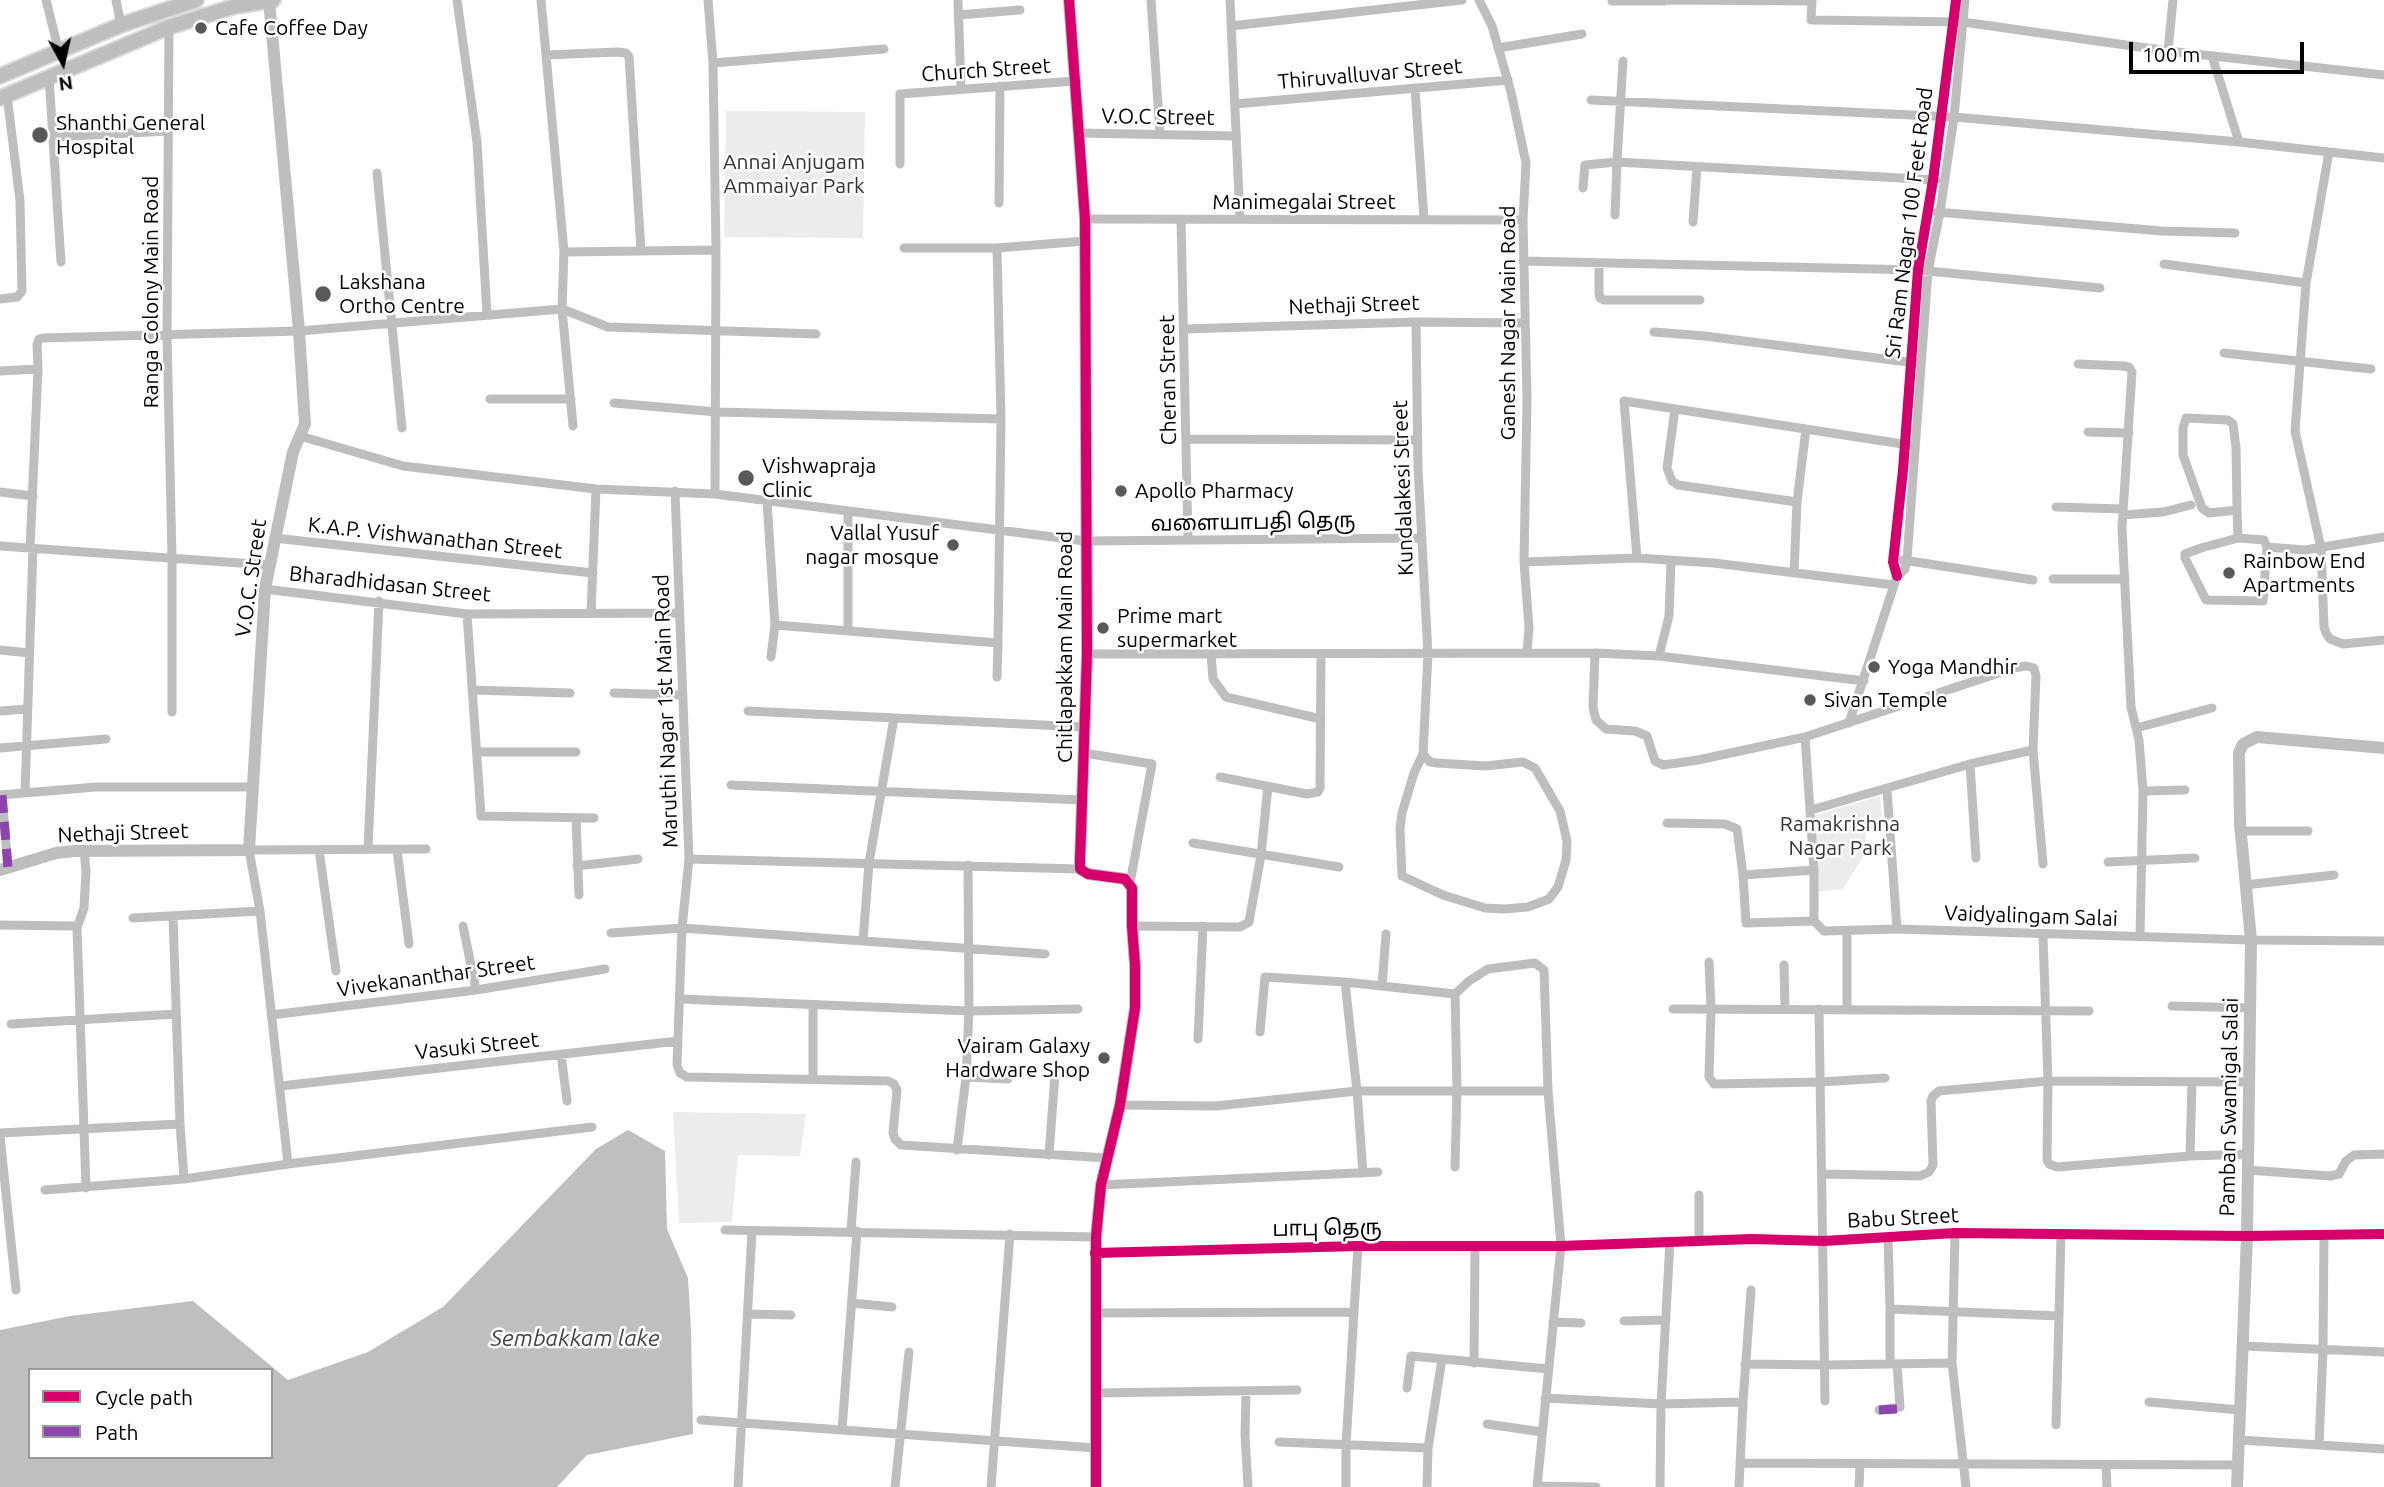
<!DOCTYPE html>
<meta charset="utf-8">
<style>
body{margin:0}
#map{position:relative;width:2384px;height:1487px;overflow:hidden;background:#fff;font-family:Ubuntu,sans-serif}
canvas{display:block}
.legend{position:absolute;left:28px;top:1368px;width:245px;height:91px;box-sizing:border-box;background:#fff;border:2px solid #999;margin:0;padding:9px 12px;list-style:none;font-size:21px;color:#000}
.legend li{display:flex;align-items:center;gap:14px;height:35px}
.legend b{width:35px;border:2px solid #999}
.north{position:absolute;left:28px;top:28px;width:70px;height:70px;-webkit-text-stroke:5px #fff;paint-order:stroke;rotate:172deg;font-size:19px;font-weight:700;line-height:28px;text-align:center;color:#000}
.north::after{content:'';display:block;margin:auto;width:24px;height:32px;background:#000;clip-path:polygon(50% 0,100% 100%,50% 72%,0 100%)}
.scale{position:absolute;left:2129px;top:42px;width:175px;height:32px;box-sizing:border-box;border:4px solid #000;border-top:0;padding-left:9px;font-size:21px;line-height:24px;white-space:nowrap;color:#000;-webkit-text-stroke:5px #fff;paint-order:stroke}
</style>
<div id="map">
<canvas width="2384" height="1487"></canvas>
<ul class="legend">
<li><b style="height:9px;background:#d6006c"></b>Cycle path</li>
<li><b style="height:9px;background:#8e44ad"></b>Path</li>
</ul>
<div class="north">N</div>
<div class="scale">100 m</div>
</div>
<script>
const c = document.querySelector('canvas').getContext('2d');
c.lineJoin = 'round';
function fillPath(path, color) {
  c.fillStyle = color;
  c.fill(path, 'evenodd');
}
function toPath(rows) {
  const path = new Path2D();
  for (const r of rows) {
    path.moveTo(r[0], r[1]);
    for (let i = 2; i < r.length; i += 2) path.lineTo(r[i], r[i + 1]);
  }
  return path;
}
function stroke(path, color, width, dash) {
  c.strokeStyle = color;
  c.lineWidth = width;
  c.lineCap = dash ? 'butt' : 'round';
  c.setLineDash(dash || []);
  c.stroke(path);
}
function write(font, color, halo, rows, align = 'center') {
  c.font = font + ' Ubuntu,"Noto Sans Tamil",sans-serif';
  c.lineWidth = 5;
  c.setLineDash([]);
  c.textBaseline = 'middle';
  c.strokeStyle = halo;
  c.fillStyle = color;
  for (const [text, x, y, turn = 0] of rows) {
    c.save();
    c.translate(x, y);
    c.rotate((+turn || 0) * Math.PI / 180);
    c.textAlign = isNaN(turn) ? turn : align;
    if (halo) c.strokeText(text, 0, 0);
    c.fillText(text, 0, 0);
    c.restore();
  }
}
fillPath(toPath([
 [726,111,865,112,863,238,724,237],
 [1880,796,1883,828,1867,830,1863,857,1843,889,1817,892,1813,816],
 [673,1112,806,1114,800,1156,738,1155,732,1222,679,1223]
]), '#ececec');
fillPath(toPath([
 [628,1130,665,1151,667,1229,688,1278,691,1330,693,1434,587,1455,557,1487,0,1487,0,1330,70,1316,193,1301,288,1380,368,1352,443,1307,596,1149],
 [30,1370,271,1370,271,1457,30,1457]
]), '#bfbfbf');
const primary = toPath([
 [0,76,121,25,196,0],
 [0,98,169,27,236,6,273,0]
]);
stroke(primary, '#dbdbdb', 18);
stroke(toPath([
 [46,0,59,52],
 [116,0,121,25],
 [457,0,477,142,487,315],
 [541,0,564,252,562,309,573,426],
 [708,0,713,63,716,250,715,494],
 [958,0,961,89],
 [1151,0,1160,135],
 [1230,0,1240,219],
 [1479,0,1492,26,1511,92,1526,163,1523,220,1527,399,1524,562,1529,628,1527,652],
 [1664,0,1812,1,1811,20,1963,22,2168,51,2384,75],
 [1612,1,1664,1],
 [958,15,1020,10],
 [1231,26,1462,0],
 [169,27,167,334,172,558,172,712],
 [1498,48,1582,34],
 [2168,51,2173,0],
 [546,55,618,52,626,53,629,57,641,251],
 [2212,56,2239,142],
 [1623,61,1617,162,1936,180],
 [713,63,884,49],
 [49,77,61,262],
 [1415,88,1424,220],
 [1591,100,1954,117,2239,142,2384,158],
 [1235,104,1508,80],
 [1079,133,1236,136],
 [54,137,168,131],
 [2329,152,2306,283,2295,431,2321,548,2324,627,2326,633,2330,639,2343,644,2384,640],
 [900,164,900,94,1075,81],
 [377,173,402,428],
 [1583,188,1585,165,1617,162,1615,215],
 [999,203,1000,86],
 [1937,212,2162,231,2235,233],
 [1085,219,1523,220],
 [1181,219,1188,540],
 [1693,222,1697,167],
 [904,248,997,248,1085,241],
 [564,252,716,250],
 [1523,261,1918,270,2100,288],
 [1599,263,1599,293,1600,298,1604,300,1700,300],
 [2164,264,2306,283],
 [0,299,17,297,22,291,20,201,7,95],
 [1416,322,1418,468,1428,654,1423,754,1430,762,1437,763,1485,766,1523,762,1535,768,1560,811,1567,841,1566,860,1558,887,1549,899,1528,907,1504,909,1485,908,1443,895,1402,876,1400,829,1402,813,1414,773,1423,754],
 [1184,329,1416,322,1524,323],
 [1654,332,1705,336,1916,363],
 [2224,353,2371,369],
 [2078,364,2123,366,2129,367,2132,372,2122,528,2131,707,2139,740,2143,791,2140,937],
 [0,371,38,369],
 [490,399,571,399],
 [614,403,717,412,1001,419],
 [1675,409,1667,468,1672,481,1678,485,1797,502],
 [2088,432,2129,433],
 [300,436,403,466,596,489,715,494,1085,541,1422,538],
 [1187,439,1418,440],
 [675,491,689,859,682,928,677,1065,680,1073,687,1077,888,1081,894,1084,897,1090,893,1133,895,1139,901,1145,1107,1158],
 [0,492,33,496],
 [767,501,775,625,771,657],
 [2056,507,2123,509],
 [2237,510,2209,513,2202,508,2183,455,2183,428,2186,418,2228,420,2233,424,2236,447,2237,510,2238,538],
 [848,512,848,631],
 [2123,515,2163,512,2191,505],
 [274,538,593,573],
 [0,546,268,565],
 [2267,547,2264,540,2238,538,2201,548,2185,554,2185,558,2206,600,2263,601,2267,547,2305,550,2384,537],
 [30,548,38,369,37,345,39,339,43,338,299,331,562,309,608,327,816,334],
 [1637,558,1624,401,1909,445],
 [1903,560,2033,580],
 [1524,562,1637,558,1714,563,1894,585],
 [1794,573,1797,502,1806,429],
 [1897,576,1893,562,1903,470,1918,270,1933,180,1956,0],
 [2053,579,2125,579],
 [265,589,467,614,679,613],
 [591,613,596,489],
 [467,614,481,816,594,818],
 [775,625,998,643,1001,419,997,248],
 [0,650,29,653],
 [1595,653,1593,707,1596,720,1606,729,1635,731,1647,736,1655,761,1663,765,1698,760,1805,737,2014,668,2026,666,2034,668,2036,676,2033,750,2043,864],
 [1087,654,1595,653,1659,656,1864,681],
 [1211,654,1213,679,1226,697,1321,719],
 [1659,656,1669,616,1671,561],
 [997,677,998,643],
 [472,690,570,693],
 [614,693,681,695],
 [0,711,27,709],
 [748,711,1085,727],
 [1849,723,1897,576,1905,569,1907,560,1928,271,1940,212,1954,117,1965,0],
 [2136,728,2212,708],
 [1805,737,1814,870,1814,921],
 [0,748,106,739],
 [477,752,576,752],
 [1084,753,1152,764,1130,883],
 [1970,764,1976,858],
 [1220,777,1307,794,1318,792,1320,788,1321,654],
 [731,785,1082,800],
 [1887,790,1897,929],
 [2143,791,2185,790],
 [25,793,33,548],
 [0,795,96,787,253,787],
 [2,795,8,868],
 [1811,810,1970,764,2033,750],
 [576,818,579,895],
 [1667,823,1725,824,1737,829,1743,875,1746,923,1814,921],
 [2240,831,2308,831],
 [1193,843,1339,867],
 [368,849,379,601],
 [319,850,336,971],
 [397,850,409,944],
 [84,851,86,871,84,908,77,928,86,1188],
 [689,859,1080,869],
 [2108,862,2195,858],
 [577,866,638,859],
 [1743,875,1814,870],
 [2245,885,2334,875],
 [173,916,180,1124,184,1179],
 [133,918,260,911],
 [1814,921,1824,931,1897,929,2251,940,2384,941],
 [0,925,73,926,77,928],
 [463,926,476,990],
 [1132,926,1240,927,1249,922,1261,855,1268,786],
 [1847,931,1847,1009],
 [611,933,682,928,1045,954],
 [2043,935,2048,1081,2047,1160,2049,1164,2057,1167,2190,1156],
 [863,941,869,863,894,718],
 [1709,962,1711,1009,1709,1077,1714,1084,1820,1082,1885,1078],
 [1784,965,1785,1009],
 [1345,982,1357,1091,1363,1173],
 [1382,986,1386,934],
 [1455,994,1469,981,1488,969,1535,963,1544,970,1548,1091,1561,1246,1537,1487],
 [680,999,969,1011,1078,1009],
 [2172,1006,2250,1008],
 [1673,1009,2089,1011],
 [1819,1009,1825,1401],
 [271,1015,476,990,605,969],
 [11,1024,176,1014],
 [1260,1032,1265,977,1345,982,1455,994,1457,1091,1455,1167],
 [1198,1039,1203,926],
 [561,1054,567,1101],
 [966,1077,1008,1079],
 [813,1079,813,1006],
 [2192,1082,2190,1156,2249,1154],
 [281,1086,678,1041],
 [1120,1105,1216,1106,1357,1091,1548,1091],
 [0,1133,180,1124],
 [0,1136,16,1290],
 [957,1150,966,1077,969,1011,968,865],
 [1049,1155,1055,1074],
 [288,1164,260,911,249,850,426,849],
 [2248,1170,2330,1176,2339,1174,2346,1161,2354,1155,2384,1154],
 [1822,1174,1920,1176,1929,1172,1933,1165,1931,1101,1933,1096,1939,1091,2048,1081,2248,1082],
 [1101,1185,1378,1172],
 [45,1190,184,1179,288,1164,592,1127],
 [1699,1195,1699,1240],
 [725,1230,1096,1237],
 [851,1231,856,1162],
 [1955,1233,1952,1363,1966,1487],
 [1888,1237,1890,1309,2059,1316,2061,1234],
 [1095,1253,1358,1246,1561,1246,1752,1239,1824,1241,1955,1233,2247,1236,2384,1234],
 [852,1303,892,1307],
 [1890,1309,1890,1364],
 [1095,1313,1354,1312],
 [748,1314,791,1315],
 [1624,1321,1666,1320],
 [1553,1322,1581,1323],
 [2243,1346,2384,1352],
 [1474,1363,1475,1246],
 [1745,1364,1826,1365,1952,1363],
 [1407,1388,1411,1356,1548,1369],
 [1246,1392,1245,1435,1248,1487],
 [1096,1393,1297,1390],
 [1545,1398,1661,1404,1743,1402,1751,1290],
 [2149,1402,2240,1410],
 [1879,1410,1900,1407,1897,1364],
 [701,1420,1096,1448],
 [1487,1424,1542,1432],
 [2056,1425,2059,1316],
 [842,1430,857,1231],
 [2239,1440,2384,1449],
 [1279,1442,1428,1448],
 [2319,1445,2323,1350,2324,1235],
 [1740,1463,2238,1465],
 [2106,1465,2107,1487],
 [1537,1486,1596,1487],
 [738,1487,752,1231],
 [895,1487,909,1352],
 [991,1487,1010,1234],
 [1346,1487,1346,1445,1358,1246],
 [1427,1487,1428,1448,1442,1359],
 [1660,1487,1661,1404,1670,1241],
 [1739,1487,1743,1402],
 [1859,1487,1860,1464]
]), '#bebebe', 9);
stroke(toPath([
 [1069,0,1085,219,1087,654,1080,860,1080,869,1088,874,1125,879,1132,888,1132,926,1135,965,1135,1008,1120,1105,1101,1185,1096,1237,1096,1487],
 [0,870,56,853,75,851,249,850,265,589,293,452,305,424,299,331,269,0],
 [2237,1487,2247,1236,2251,940,2240,824,2239,753,2243,744,2257,737,2384,748]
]), '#bebebe', 12);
stroke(primary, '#bebebe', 14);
stroke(toPath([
 [2,795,8,868],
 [1879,1410,1897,1409]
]), '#8e44ad', 9, [18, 9]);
stroke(toPath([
 [1069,0,1085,219,1087,654,1080,860,1080,869,1088,874,1125,879,1132,888,1132,926,1135,965,1135,1008,1120,1105,1101,1185,1096,1237,1096,1487],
 [1897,576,1893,562,1903,470,1918,270,1933,180,1956,0],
 [1095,1253,1358,1246,1561,1246,1752,1239,1824,1241,1955,1233,2247,1236,2384,1234]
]), '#d6006c', 10);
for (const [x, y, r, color] of [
 [201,28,7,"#595959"],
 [40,135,9,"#595959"],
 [323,294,9,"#595959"],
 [746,478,9,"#595959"],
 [1121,491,7,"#595959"],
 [953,545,7,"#595959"],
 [2229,573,7,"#595959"],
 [1103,628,7,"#595959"],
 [1874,667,7,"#595959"],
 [1810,700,7,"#595959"],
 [1104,1058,7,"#595959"]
]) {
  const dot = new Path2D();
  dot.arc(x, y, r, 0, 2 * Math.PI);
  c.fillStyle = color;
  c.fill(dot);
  stroke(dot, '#fff', 2.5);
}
write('21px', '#000', '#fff', [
 ["Cafe Coffee Day",215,28],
 ["Shanthi General",56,123],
 ["Hospital",56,147],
 ["Lakshana",339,282],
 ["Ortho Centre",339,306],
 ["Vishwapraja",762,466],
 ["Clinic",762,490],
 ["Apollo Pharmacy",1135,491],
 ["Vallal Yusuf",939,533,"right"],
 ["nagar mosque",939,557,"right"],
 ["Rainbow End",2243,561],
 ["Apartments",2243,585],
 ["Prime mart",1117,616],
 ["supermarket",1117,640],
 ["Yoga Mandhir",1888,667],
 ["Sivan Temple",1824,700],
 ["Vairam Galaxy",1090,1046,"right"],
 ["Hardware Shop",1090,1070,"right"]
], 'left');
write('21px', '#000', '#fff', [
 ["Church Street",986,70,-4],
 ["Thiruvalluvar Street",1370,74,-5],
 ["V.O.C Street",1158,117,1],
 ["Manimegalai Street",1304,202],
 ["Sri Ram Nagar 100 Feet Road",1909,223,-83],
 ["Ranga Colony Main Road",151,292,-90],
 ["Nethaji Street",1354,305,-2],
 ["Ganesh Nagar Main Road",1508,323,-90],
 ["Cheran Street",1168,380,-91],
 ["Kundalakesi Street",1403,488,-92],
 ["வளையாபதி தெரு",1253,522,-1],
 ["K.A.P. Vishwanathan Street",435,538,6],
 ["V.O.C. Street",251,578,-82],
 ["Bharadhidasan Street",390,584,6],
 ["Chitlapakkam Main Road",1065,647,-90],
 ["Maruthi Nagar 1st Main Road",666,711,-92],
 ["Nethaji Street",123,833,-2],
 ["Vaidyalingam Salai",2031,916,2],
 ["Vivekananthar Street",436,976,-8],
 ["Vasuki Street",477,1046,-6],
 ["Pamban Swamigal Salai",2229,1107,-89],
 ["Babu Street",1903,1218,-3],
 ["பாபு தெரு",1327,1228,-1]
]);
write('21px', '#333', '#fff', [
 ["Annai Anjugam",794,162],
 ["Ammaiyar Park",794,186],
 ["Ramakrishna",1840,824],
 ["Nagar Park",1840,848]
]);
write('italic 23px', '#444', '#fff', [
 ["Sembakkam lake",575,1338]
]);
</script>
